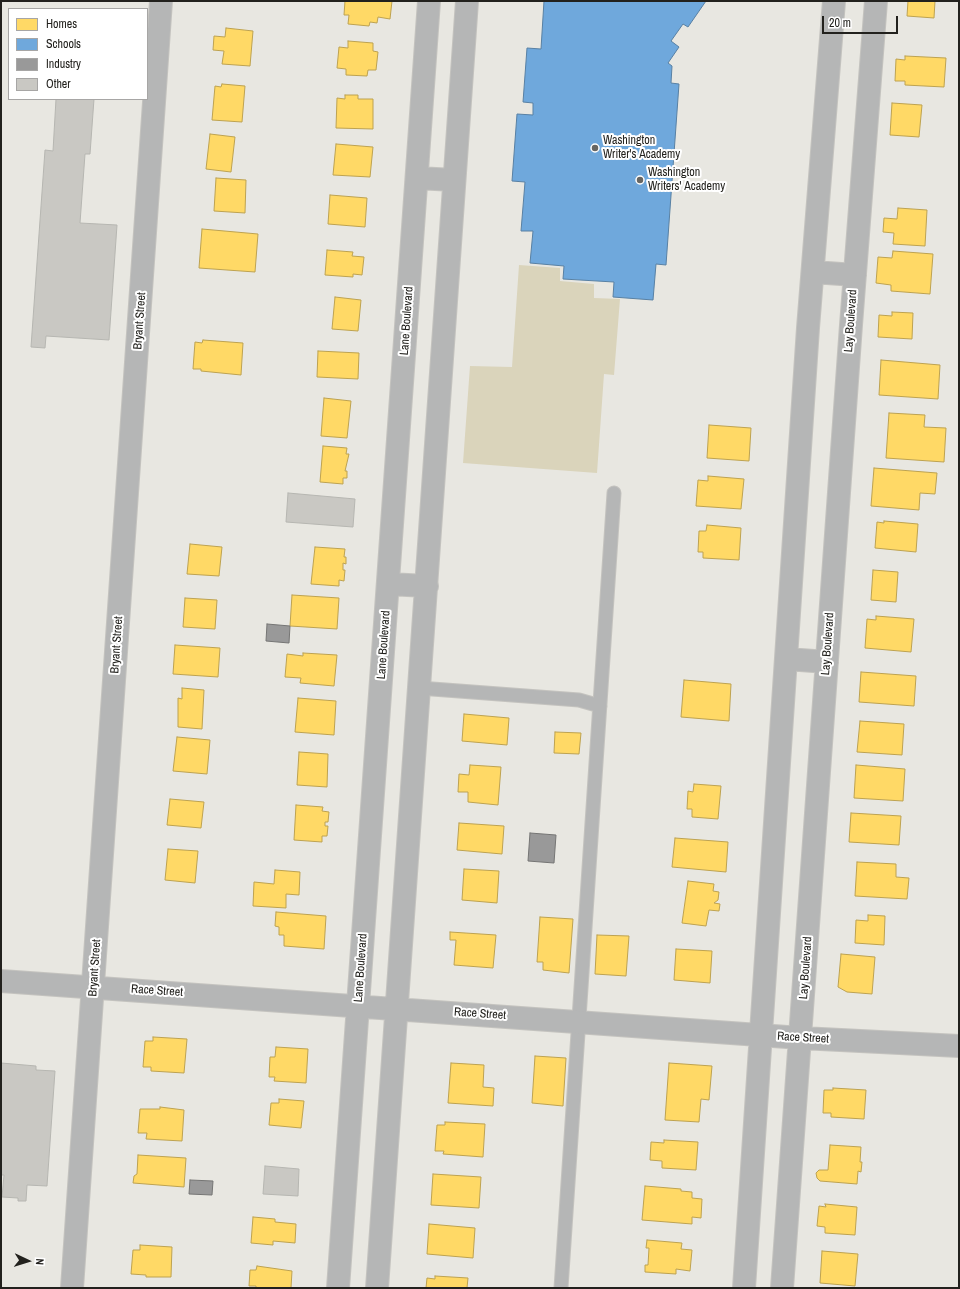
<!DOCTYPE html>
<style>
body{margin:0}
#map{position:relative;width:960px;height:1289px;overflow:hidden;background:#e8e7e1;font-family:"Archivo Narrow",sans-serif}
canvas{display:block}
.frame{position:absolute;inset:0;border:2px solid #22211d;pointer-events:none}
.legend{position:absolute;left:8px;top:8px;width:140px;height:92px;box-sizing:border-box;background:#fff;border:1px solid #a7a6a5;margin:0;padding:5px 7px;list-style:none;font-size:12px;color:#22211d}
.legend li{display:flex;align-items:center;gap:8px;height:20px}
.legend b{width:20px;border:1px solid #a7a6a5}
.north{position:absolute;left:8px;top:1241px;width:40px;height:40px;-webkit-text-stroke:3px #fff;paint-order:stroke;rotate:94deg;font-size:11px;font-weight:700;line-height:16px;text-align:center;color:#22211d}
.north::after{content:'';display:block;margin:auto;width:14px;height:18px;background:#22211d;clip-path:polygon(50% 0,100% 100%,50% 72%,0 100%)}
.scale{position:absolute;left:822px;top:16px;width:76px;height:18px;box-sizing:border-box;border:2px solid #22211d;border-top:0;padding-left:5px;font-size:12px;line-height:14px;white-space:nowrap;color:#22211d;-webkit-text-stroke:3px #fff;paint-order:stroke}
</style>
<div id="map">
<canvas width="960" height="1289"></canvas>
<div class="frame"></div>
<ul class="legend">
<li><b style="height:11px;background:#ffd966"></b>Homes</li>
<li><b style="height:11px;background:#6fa8dc"></b>Schools</li>
<li><b style="height:11px;background:#999"></b>Industry</li>
<li><b style="height:11px;background:#c9c8c3"></b>Other</li>
</ul>
<div class="north">N</div>
<div class="scale">20 m</div>
</div>
<script>
const c = document.querySelector('canvas').getContext('2d');
c.lineJoin = 'round';
function fillPath(path, color) {
  c.fillStyle = color;
  c.fill(path, 'evenodd');
}
function toPath(rows) {
  const path = new Path2D();
  for (const r of rows) {
    path.moveTo(r[0], r[1]);
    for (let i = 2; i < r.length; i += 2) path.lineTo(r[i], r[i + 1]);
  }
  return path;
}
function stroke(path, color, width, dash) {
  c.strokeStyle = color;
  c.lineWidth = width;
  c.lineCap = dash ? 'butt' : 'round';
  c.setLineDash(dash || []);
  c.stroke(path);
}
function write(font, color, halo, rows, align = 'center') {
  c.font = font + ' "Archivo Narrow",sans-serif';
  c.lineWidth = 4;
  c.setLineDash([]);
  c.textBaseline = 'middle';
  c.strokeStyle = halo;
  c.fillStyle = color;
  for (const [text, x, y, turn = 0] of rows) {
    c.save();
    c.translate(x, y);
    c.rotate((+turn || 0) * Math.PI / 180);
    c.textAlign = isNaN(turn) ? turn : align;
    if (halo) c.strokeText(text, 0, 0);
    c.fillText(text, 0, 0);
    c.restore();
  }
}
fillPath(toPath([
 [519,265,560,268,560,281,594,284,594,298,620,299,614,375,604,374,597,473,463,463,470,366,512,367]
]), '#dad4bb');
const homes = toPath([
 [345,1,392,1,390,19,378,17,377,23,370,22,369,26,348,24,349,15,344,15,345,1],
 [908,1,935,1,934,18,907,16,908,1],
 [226,28,253,31,250,66,222,64,224,51,213,50,214,36,225,37,226,28],
 [348,41,373,43,373,51,378,52,376,70,368,70,367,76,346,75,346,69,337,68,339,47,348,48,348,41],
 [905,56,946,58,944,87,905,85,905,81,895,81,896,59,905,60,905,56],
 [222,84,245,86,242,122,212,120,215,86,221,87,222,84],
 [345,95,358,95,358,99,373,99,373,129,336,128,337,98,345,99,345,95],
 [892,103,922,105,919,137,890,135,892,103],
 [210,134,235,137,231,172,206,169,210,134],
 [336,144,373,147,370,177,333,175,336,144],
 [216,178,246,180,245,213,214,211,216,178],
 [330,195,367,198,365,227,328,224,330,195],
 [898,208,927,210,925,246,893,244,894,233,883,232,884,218,897,219,898,208],
 [202,229,258,234,255,272,199,268,202,229],
 [327,250,353,252,352,256,364,257,362,275,353,274,353,277,325,275,327,250],
 [893,251,933,254,930,294,891,291,891,285,876,283,878,257,892,258,893,251],
 [335,297,361,300,358,331,332,329,335,297],
 [892,312,913,313,912,339,878,337,879,315,892,316,892,312],
 [203,340,243,343,241,375,201,371,201,369,193,369,195,342,202,343,203,340],
 [318,351,359,353,358,379,317,377,318,351],
 [881,360,940,365,938,399,879,395,881,360],
 [324,398,351,401,347,438,321,436,324,398],
 [889,413,925,415,924,427,946,428,944,462,886,458,889,413],
 [709,425,751,428,749,461,707,458,709,425],
 [323,446,347,448,346,454,349,454,345,471,347,471,347,478,343,478,343,484,320,482,323,446],
 [874,468,937,473,935,494,920,493,919,510,871,506,874,468],
 [708,476,744,479,741,509,696,506,698,480,708,481,708,476],
 [884,521,918,524,916,552,875,548,877,522,884,523,884,521],
 [707,525,741,528,739,560,703,558,703,552,698,552,699,531,706,531,707,525],
 [190,544,222,547,219,576,187,574,190,544],
 [315,547,345,549,344,557,346,557,346,564,343,563,343,570,345,570,344,581,339,580,339,586,311,584,315,547],
 [873,570,898,572,896,602,871,600,873,570],
 [292,595,339,598,337,629,290,626,292,595],
 [185,598,217,600,215,629,183,627,185,598],
 [876,616,914,619,911,652,865,648,867,619,876,620,876,616],
 [175,645,220,648,218,677,173,674,175,645],
 [303,653,337,655,334,686,300,683,301,678,285,677,287,654,303,656,303,653],
 [861,672,916,676,914,706,859,702,861,672],
 [684,680,731,684,729,721,681,717,684,680],
 [182,688,204,690,202,729,178,727,178,698,182,699,182,688],
 [298,698,336,701,334,735,295,732,298,698],
 [464,714,509,718,507,745,462,741,464,714],
 [860,721,904,724,902,755,857,752,860,721],
 [555,732,581,733,579,754,554,753,555,732],
 [177,737,210,740,207,774,173,771,177,737],
 [299,752,328,754,327,787,297,785,299,752],
 [470,765,501,767,498,805,468,802,468,792,458,792,459,774,469,775,470,765],
 [856,765,905,769,903,801,854,798,856,765],
 [694,784,721,786,718,819,692,817,692,809,687,809,688,791,693,792,694,784],
 [170,799,204,802,201,828,167,825,170,799],
 [296,805,323,807,322,811,329,812,328,822,325,822,325,826,328,826,327,836,322,836,322,842,294,840,296,805],
 [851,813,901,816,899,845,849,842,851,813],
 [459,823,504,826,502,854,457,850,459,823],
 [675,838,728,842,726,872,672,867,675,838],
 [168,849,198,851,195,883,165,880,168,849],
 [857,862,896,864,896,877,909,878,907,899,855,896,857,862],
 [464,869,499,871,497,903,462,900,464,869],
 [275,870,300,872,299,895,286,894,286,908,253,906,254,882,274,884,275,870],
 [688,881,714,884,713,891,719,892,718,900,714,903,720,904,719,911,709,910,706,926,682,923,688,881],
 [276,912,326,916,324,949,284,946,284,935,279,935,279,927,275,926,276,912],
 [868,915,885,916,884,945,855,943,856,920,868,921,868,915],
 [540,917,573,919,569,973,543,970,543,962,537,962,540,917],
 [450,932,496,935,493,968,454,965,456,940,450,940,450,932],
 [597,935,629,936,626,976,595,974,597,935],
 [676,949,712,951,710,983,674,980,676,949],
 [841,954,875,957,872,994,847,992,838,987,841,954],
 [153,1037,187,1039,184,1073,151,1071,151,1067,143,1067,145,1041,153,1041,153,1037],
 [276,1047,308,1049,306,1083,274,1081,275,1077,269,1077,270,1057,275,1057,276,1047],
 [535,1056,566,1058,563,1106,532,1103,535,1056],
 [451,1063,484,1065,483,1087,494,1088,493,1106,448,1103,451,1063],
 [669,1063,712,1066,709,1100,701,1099,699,1122,665,1120,669,1063],
 [833,1088,866,1090,864,1119,831,1117,831,1113,823,1113,824,1090,833,1090,833,1088],
 [279,1099,304,1101,301,1128,269,1125,271,1103,279,1103,279,1099],
 [160,1107,184,1110,182,1141,146,1139,147,1133,138,1133,140,1109,160,1109,160,1107],
 [445,1122,485,1124,483,1157,443,1154,444,1151,435,1151,437,1125,445,1125,445,1122],
 [664,1140,698,1142,696,1170,662,1168,662,1161,650,1160,651,1142,664,1143,664,1140],
 [830,1145,861,1147,860,1162,862,1162,861,1172,858,1171,857,1184,820,1181,817,1178,816,1173,819,1170,828,1170,830,1145],
 [138,1155,186,1158,184,1187,133,1183,134,1176,137,1174,138,1155],
 [433,1174,481,1177,479,1208,431,1205,433,1174],
 [645,1186,681,1189,681,1191,692,1192,692,1198,702,1199,701,1218,692,1217,692,1224,642,1220,645,1186],
 [825,1204,857,1207,855,1235,825,1233,825,1227,817,1226,819,1206,826,1207,825,1204],
 [253,1217,275,1219,275,1222,296,1224,295,1243,273,1241,273,1245,251,1243,253,1217],
 [429,1224,475,1228,473,1258,427,1254,429,1224],
 [647,1240,682,1243,681,1249,692,1250,690,1271,676,1269,676,1274,645,1272,645,1265,648,1265,649,1248,646,1248,647,1240],
 [140,1245,172,1247,171,1277,146,1277,146,1275,131,1274,133,1250,140,1250,140,1245],
 [822,1251,858,1254,855,1286,820,1283,822,1251],
 [257,1266,292,1271,291,1288,256,1288,256,1286,249,1286,250,1270,256,1270,257,1266],
 [435,1276,468,1278,467,1288,426,1288,427,1278,435,1279,435,1276]
]);
fillPath(homes, '#ffd966');
stroke(homes, '#bda250', 1);
const schools = toPath([
 [544,1,706,1,688,27,683,24,671,41,679,47,668,63,672,66,671,83,679,84,666,265,656,264,653,300,613,297,614,282,563,279,564,266,530,263,533,231,521,231,525,182,512,181,517,114,533,115,533,103,523,102,527,48,541,49,544,1]
]);
fillPath(schools, '#6fa8dc');
stroke(schools, '#5880a3', 1);
const industry = toPath([
 [267,624,290,626,289,643,266,641,267,624],
 [530,833,556,835,554,863,528,861,530,833],
 [190,1180,213,1181,212,1195,189,1194,190,1180]
]);
fillPath(industry, '#999');
stroke(industry, '#757574', 1);
const building = toPath([
 [56,99,94,99,90,154,85,154,80,223,117,225,109,340,46,336,45,348,31,347,45,150,53,151,56,99],
 [288,493,355,499,353,527,286,522,288,493],
 [1,1063,36,1066,36,1070,55,1071,47,1186,27,1185,26,1201,18,1201,18,1198,2,1197,4,1175,1,1175,1,1063],
 [265,1166,299,1169,298,1196,263,1194,265,1166]
]);
fillPath(building, '#c9c8c3');
stroke(building, '#b6b6b1', 1);
const service = toPath([
 [419,688,579,700,600,706],
 [561,1288,614,493]
]);
const minor = toPath([
 [417,178,454,180],
 [813,272,855,275],
 [388,584,427,586],
 [787,659,827,662],
 [1,981,801,1038,959,1046],
 [72,1288,161,1],
 [338,1288,429,1],
 [377,1288,467,1],
 [744,1288,808,328,834,1],
 [782,1288,851,325,876,1]
]);
stroke(service, '#c4c3bf', 15);
stroke(minor, '#c4c3bf', 24);
stroke(service, '#b5b6b6', 13);
stroke(minor, '#b5b6b6', 22);
for (const [x, y, r, color] of [
 [595,148,4,"#676662"],
 [640,180,4,"#676662"]
]) {
  const dot = new Path2D();
  dot.arc(x, y, r, 0, 2 * Math.PI);
  c.fillStyle = color;
  c.fill(dot);
  stroke(dot, '#fff', 1.5);
}
write('12px', '#22211d', '#fff', [
 ["Washington",603,141],
 ["Writer's Academy",603,155],
 ["Washington",648,173],
 ["Writers' Academy",648,187]
], 'left');
write('12px', '#22211d', '#fff', [
 ["Bryant Street",140,321,-86],
 ["Lane Boulevard",407,321,-86],
 ["Lay Boulevard",851,321,-86],
 ["Lay Boulevard",828,644,-86],
 ["Bryant Street",117,645,-86],
 ["Lane Boulevard",384,645,-86],
 ["Bryant Street",95,968,-86],
 ["Lane Boulevard",361,968,-86],
 ["Lay Boulevard",806,968,-86],
 ["Race Street",157,991,4],
 ["Race Street",480,1014,4],
 ["Race Street",803,1038,3]
]);
</script>
